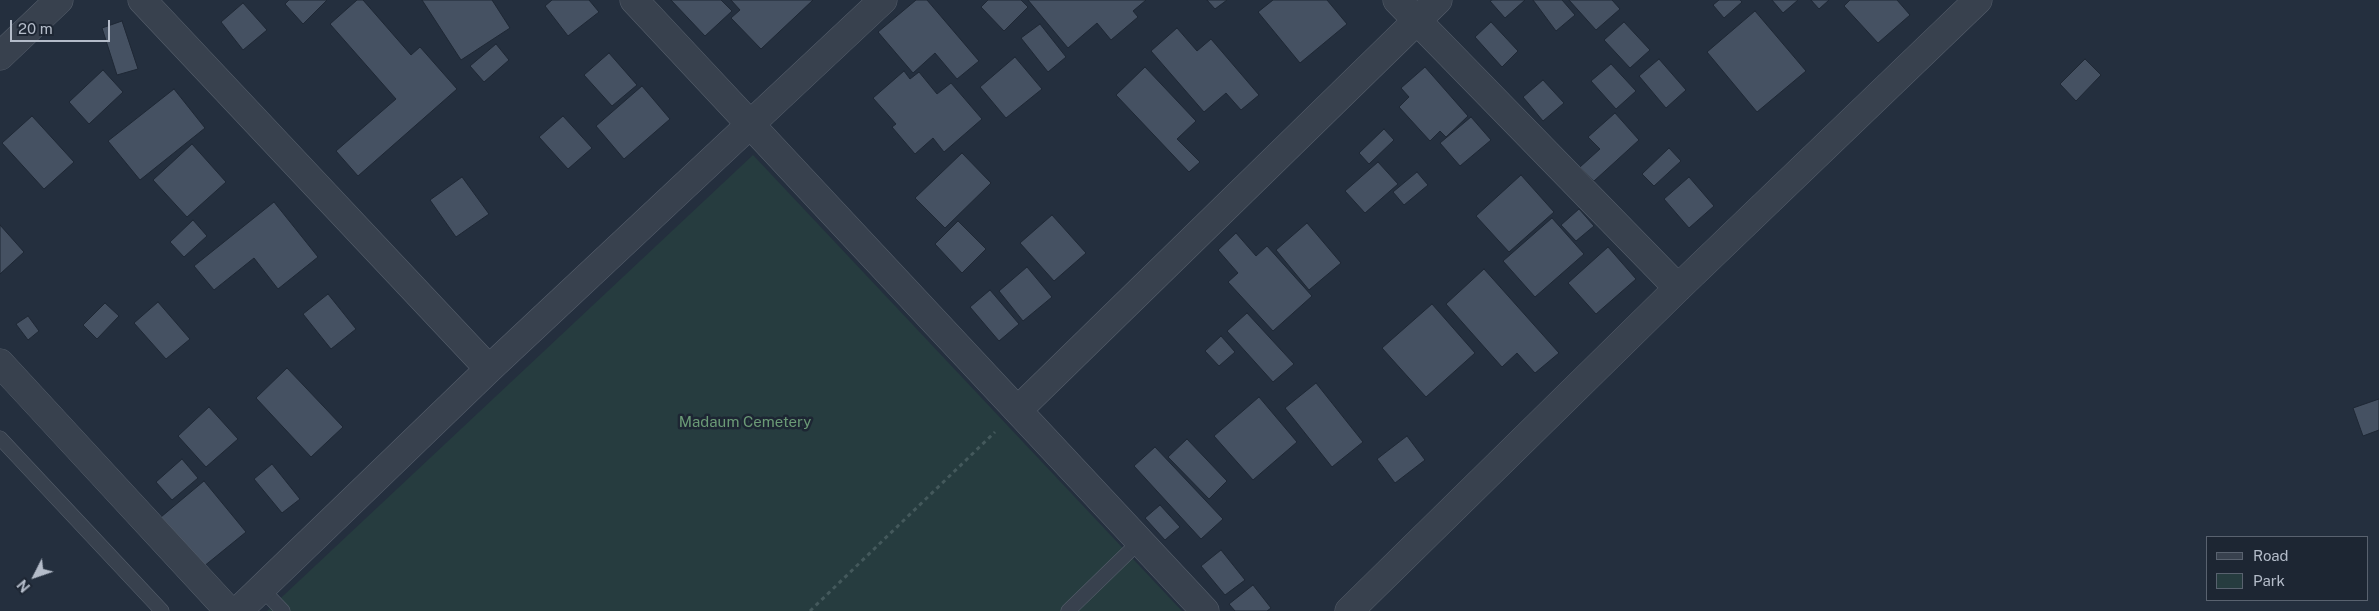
<!DOCTYPE html>
<style>
body{margin:0}
#map{position:relative;width:2379px;height:611px;overflow:hidden;background:#242f3e;font-family:"Public Sans",sans-serif}
canvas{display:block}
.legend{position:absolute;left:2206px;top:536px;width:162px;height:65px;box-sizing:border-box;background:#1d2633;border:1px solid #59626f;margin:0;padding:6px 9px;list-style:none;font-size:15px;color:#b4bcc9}
.legend li{display:flex;align-items:center;gap:10px;height:25px}
.legend b{width:25px;border:1px solid #59626f}
.north{position:absolute;left:10px;top:551px;width:50px;height:50px;-webkit-text-stroke:4px #1d2633;paint-order:stroke;rotate:229deg;font-size:14px;font-weight:700;line-height:20px;text-align:center;color:#b4bcc9}
.north::after{content:'';display:block;margin:auto;width:18px;height:22px;background:#b4bcc9;clip-path:polygon(50% 0,100% 100%,50% 72%,0 100%)}
.scale{position:absolute;left:10px;top:20px;width:100px;height:22px;box-sizing:border-box;border:2px solid #b4bcc9;border-top:0;padding-left:6px;font-size:15px;line-height:18px;white-space:nowrap;color:#b4bcc9;-webkit-text-stroke:4px #1d2633;paint-order:stroke}
</style>
<div id="map">
<canvas width="2379" height="611"></canvas>
<ul class="legend">
<li><b style="height:6px;background:#38414e"></b>Road</li>
<li><b style="height:14px;background:#263c3f"></b>Park</li>
</ul>
<div class="north">N</div>
<div class="scale">20 m</div>
</div>
<script>
const c = document.querySelector('canvas').getContext('2d');
c.lineJoin = 'round';
function fillPath(path, color) {
  c.fillStyle = color;
  c.fill(path, 'evenodd');
}
function toPath(rows) {
  const path = new Path2D();
  for (const r of rows) {
    path.moveTo(r[0], r[1]);
    for (let i = 2; i < r.length; i += 2) path.lineTo(r[i], r[i + 1]);
  }
  return path;
}
function stroke(path, color, width, dash) {
  c.strokeStyle = color;
  c.lineWidth = width;
  c.lineCap = dash ? 'butt' : 'round';
  c.setLineDash(dash || []);
  c.stroke(path);
}
function write(font, color, halo, rows, align = 'center') {
  c.font = font + ' "Public Sans",sans-serif';
  c.lineWidth = 5;
  c.setLineDash([]);
  c.textBaseline = 'middle';
  c.strokeStyle = halo;
  c.fillStyle = color;
  for (const [text, x, y, turn = 0] of rows) {
    c.save();
    c.translate(x, y);
    c.rotate((+turn || 0) * Math.PI / 180);
    c.textAlign = isNaN(turn) ? turn : align;
    if (halo) c.strokeText(text, 0, 0);
    c.fillText(text, 0, 0);
    c.restore();
  }
}
fillPath(toPath([
 [753,155,1182,611,267,611]
]), '#263c3f');
const building = toPath([
 [289,0,327,0,303,24,285,4,289,0],
 [357,0,363,0,411,55,420,47,457,89,358,176,336,151,396,99,330,24,357,0],
 [422,0,492,0,510,28,461,60,422,0],
 [552,0,589,0,599,12,568,36,545,6,552,0],
 [671,0,721,0,732,11,705,36,671,0],
 [731,0,813,0,761,49,731,18,740,10,731,0],
 [916,0,927,0,979,61,957,79,935,53,913,73,878,32,916,0],
 [988,0,1021,0,1028,7,1004,31,981,7,988,0],
 [1028,0,1146,0,1133,11,1138,17,1111,40,1097,23,1068,48,1028,0],
 [1207,0,1227,0,1215,9,1207,0],
 [1273,0,1327,0,1347,24,1300,63,1258,12,1273,0],
 [1492,0,1525,0,1505,18,1490,1,1492,0],
 [1533,0,1562,0,1575,15,1556,31,1533,0],
 [1569,0,1612,0,1620,9,1596,30,1569,0],
 [1719,0,1740,0,1742,2,1724,18,1713,5,1719,0],
 [1772,0,1798,0,1783,13,1772,0],
 [1811,0,1829,0,1819,9,1811,0],
 [1850,0,1897,0,1910,15,1878,43,1844,6,1850,0],
 [243,3,267,30,243,50,221,22,243,3],
 [1755,11,1806,71,1757,112,1707,52,1755,11],
 [122,21,138,69,117,75,102,28,122,21],
 [1491,22,1518,51,1502,67,1475,37,1491,22],
 [1624,22,1650,50,1630,68,1604,40,1624,22],
 [1040,24,1066,57,1048,72,1021,38,1040,24],
 [1177,28,1197,51,1211,39,1259,95,1241,110,1226,93,1204,112,1151,51,1177,28],
 [496,44,509,60,484,82,470,66,496,44],
 [609,53,637,85,612,106,584,75,609,53],
 [1015,57,1042,89,1006,118,980,87,1015,57],
 [1659,59,1686,90,1666,108,1639,76,1659,59],
 [2085,59,2101,75,2076,101,2060,84,2085,59],
 [1611,64,1636,91,1616,109,1591,81,1611,64],
 [1145,67,1196,121,1177,139,1200,162,1189,172,1116,95,1145,67],
 [1425,67,1468,116,1446,137,1440,131,1430,141,1399,107,1409,97,1401,88,1425,67],
 [103,70,123,92,89,124,69,102,103,70],
 [904,71,910,79,919,72,937,94,951,83,982,119,944,152,933,138,915,154,892,127,896,124,873,98,904,71],
 [1543,80,1564,103,1543,121,1523,97,1543,80],
 [642,86,670,119,624,159,596,126,642,86],
 [174,89,205,128,140,180,108,141,174,89],
 [1615,113,1639,140,1594,181,1580,167,1600,149,1588,137,1615,113],
 [32,116,74,162,44,189,2,143,32,116],
 [563,116,592,148,568,169,539,137,563,116],
 [1471,117,1491,140,1460,166,1440,143,1471,117],
 [1384,129,1394,140,1369,164,1359,153,1384,129],
 [192,144,226,182,187,217,153,180,192,144],
 [1669,148,1681,161,1654,186,1642,174,1669,148],
 [962,153,991,183,945,228,915,198,962,153],
 [1378,162,1398,184,1365,213,1345,191,1378,162],
 [1417,172,1428,185,1404,205,1393,192,1417,172],
 [1521,175,1554,212,1509,252,1476,216,1521,175],
 [462,177,489,214,456,237,430,200,462,177],
 [1689,177,1714,206,1689,228,1664,199,1689,177],
 [274,202,318,257,278,289,254,258,214,290,194,266,274,202],
 [1579,209,1594,226,1576,241,1561,225,1579,209],
 [1052,215,1086,253,1054,281,1020,243,1052,215],
 [1552,218,1584,254,1535,297,1503,261,1552,218],
 [193,220,207,236,184,257,170,242,193,220],
 [958,221,986,249,962,273,935,244,958,221],
 [1307,223,1341,263,1309,290,1276,250,1307,223],
 [0,225,24,252,0,274,0,225],
 [1236,233,1256,256,1267,246,1312,296,1273,331,1228,282,1238,273,1218,250,1236,233],
 [1608,247,1636,279,1596,314,1568,283,1608,247],
 [1027,267,1052,297,1023,321,999,291,1027,267],
 [1484,269,1559,353,1535,373,1517,353,1502,367,1446,304,1484,269],
 [990,290,1019,324,999,341,970,307,990,290],
 [328,294,356,329,331,349,303,314,328,294],
 [158,302,190,339,166,359,134,323,158,302],
 [105,303,119,316,97,339,83,325,105,303],
 [1432,304,1475,353,1426,397,1382,348,1432,304],
 [1247,313,1294,364,1273,382,1227,331,1247,313],
 [28,316,39,331,28,340,16,324,28,316],
 [1221,336,1235,352,1219,366,1205,351,1221,336],
 [287,368,343,427,311,457,256,398,287,368],
 [1316,383,1363,442,1332,467,1285,408,1316,383],
 [1259,397,1297,442,1253,480,1214,436,1259,397],
 [2379,399,2379,430,2363,436,2353,408,2379,399],
 [209,407,238,439,206,467,178,436,209,407],
 [1407,436,1425,460,1395,483,1377,459,1407,436],
 [1187,439,1227,481,1209,499,1168,457,1187,439],
 [1155,447,1223,519,1201,539,1134,466,1155,447],
 [182,459,198,478,172,500,156,482,182,459],
 [272,464,300,499,282,513,254,479,272,464],
 [204,481,246,532,203,567,161,517,204,481],
 [1160,505,1180,527,1165,540,1145,518,1160,505],
 [1221,550,1245,580,1225,595,1201,566,1221,550],
 [1253,585,1271,608,1267,611,1235,611,1229,604,1253,585]
]);
fillPath(building, '#455162');
stroke(building, '#1f2835', 1);
const service = toPath([
 [0,438,162,611],
 [262,589,283,611],
 [1068,611,1140,541]
]);
const minor = toPath([
 [142,0,489,369],
 [634,0,1205,611],
 [1397,0,1678,288],
 [0,56,59,0],
 [0,363,229,611],
 [1019,409,1438,0],
 [238,611,489,369,883,0],
 [1349,611,1678,288,1978,0]
]);
stroke(service, '#565f6c', 15);
stroke(minor, '#565f6c', 29);
stroke(toPath([
 [810,611,995,432]
]), '#44595c', 3, [4, 4]);
stroke(service, '#38414e', 14);
stroke(minor, '#38414e', 28);
write('15px', '#6b9a76', '#1d2633', [
 ["Madaum Cemetery",745,422]
]);
</script>
